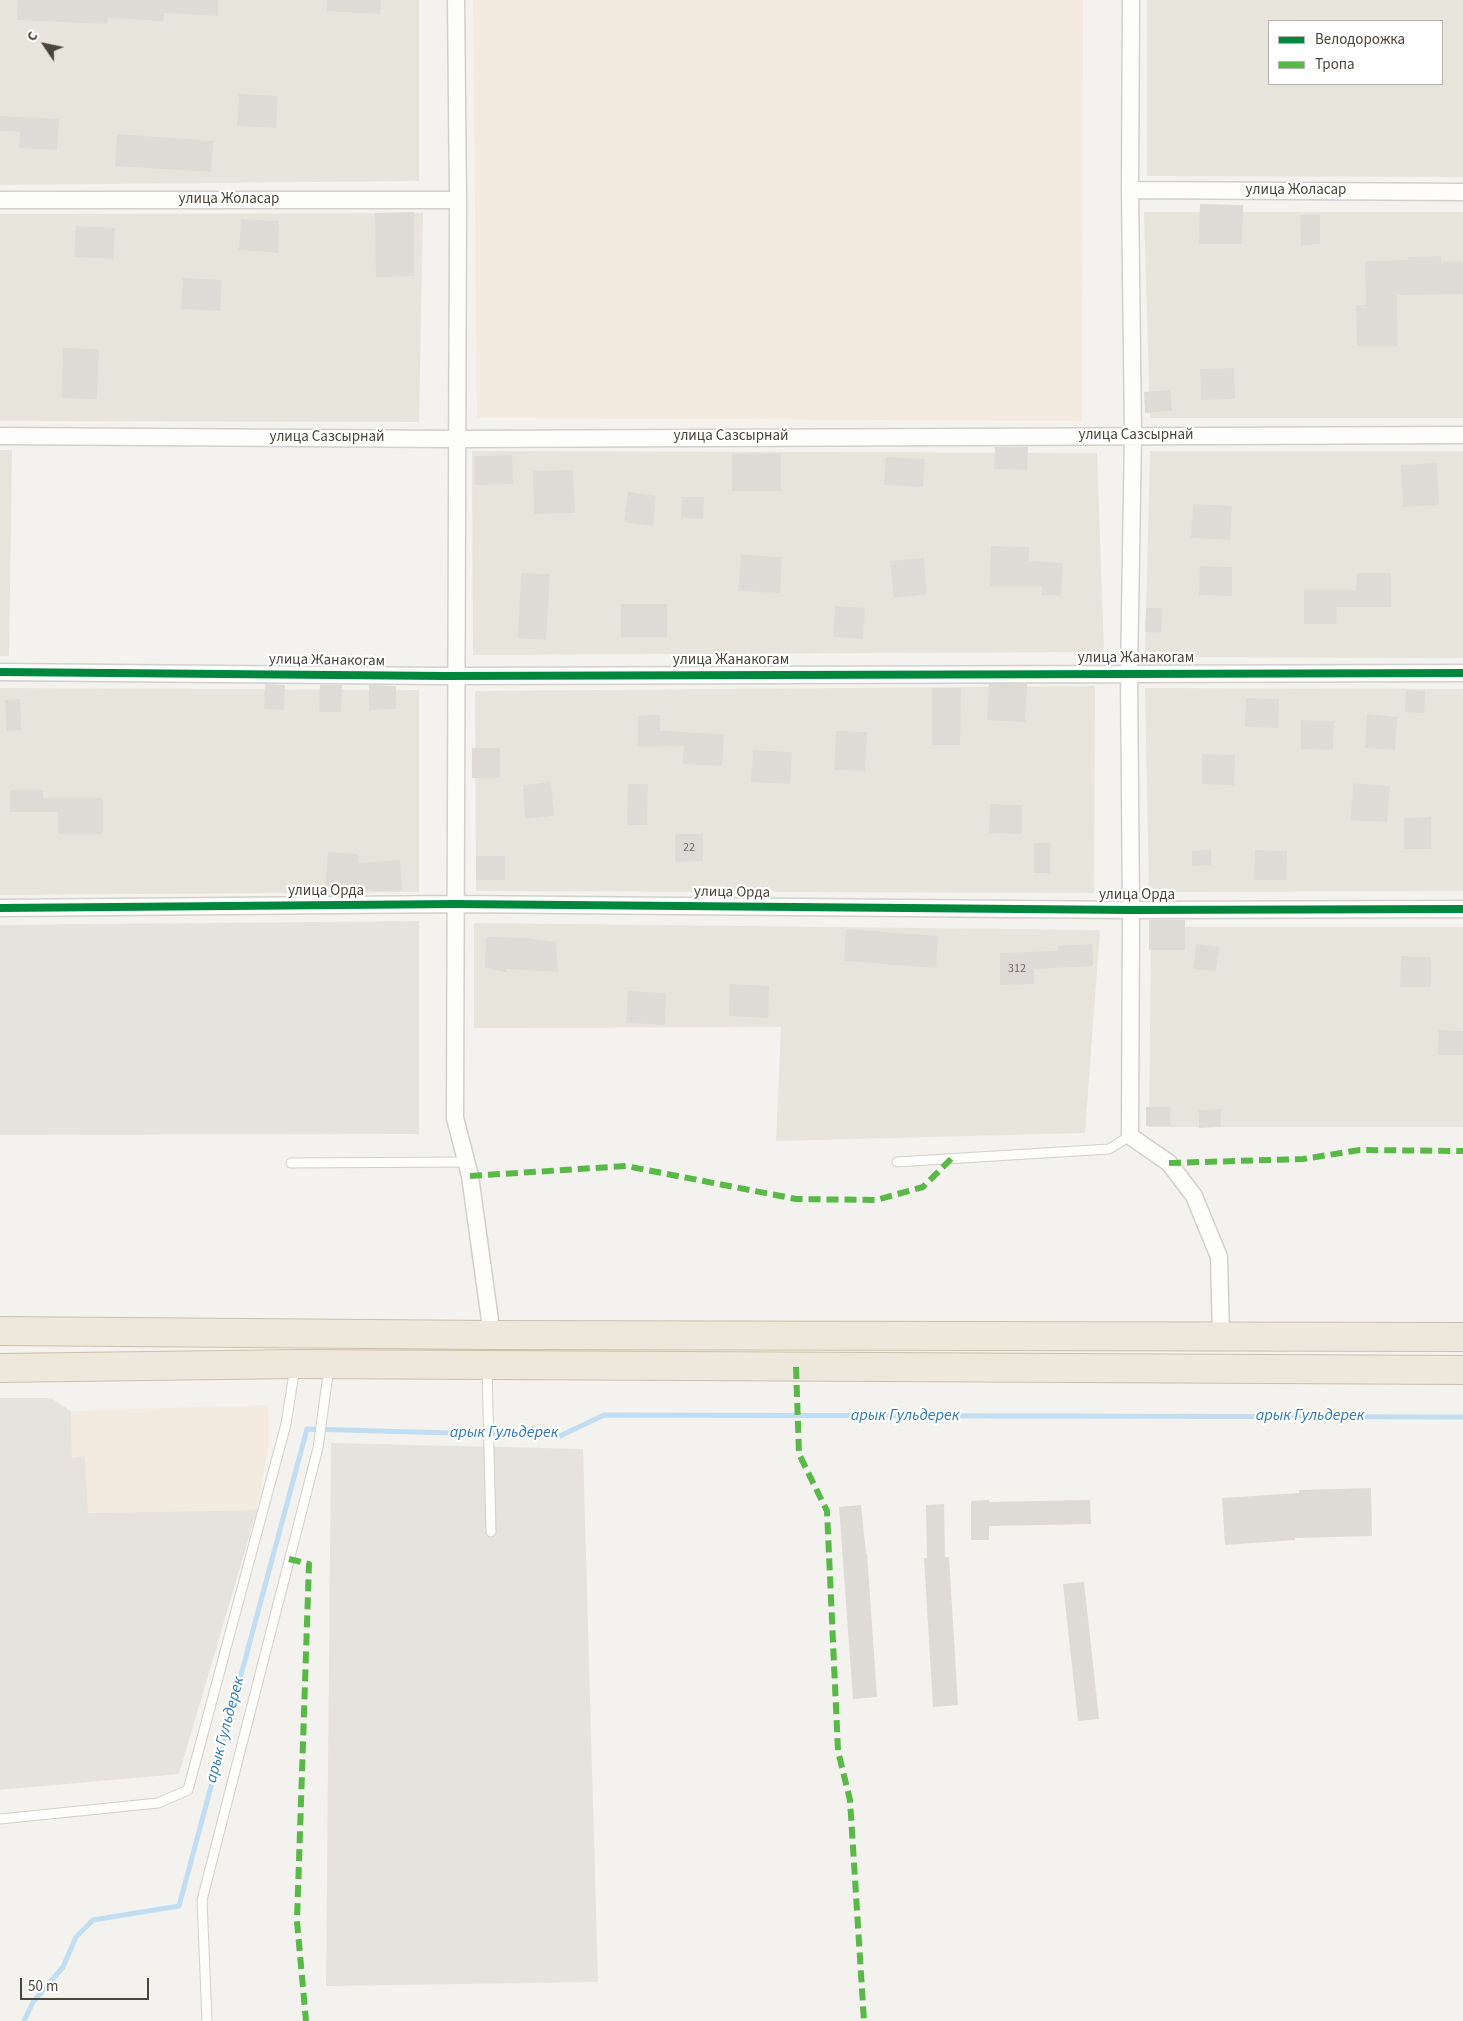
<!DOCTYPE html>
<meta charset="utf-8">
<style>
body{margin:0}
#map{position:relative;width:1463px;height:2021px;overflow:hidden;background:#f4f2ee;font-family:"Source Sans 3",sans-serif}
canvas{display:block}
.legend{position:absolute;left:1268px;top:20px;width:175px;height:65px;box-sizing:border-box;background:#fff;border:1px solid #b7b4b0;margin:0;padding:6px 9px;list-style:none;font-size:15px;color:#4b4439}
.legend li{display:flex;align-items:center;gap:10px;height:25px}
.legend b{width:25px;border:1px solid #b7b4b0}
.north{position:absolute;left:20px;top:20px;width:50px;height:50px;-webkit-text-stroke:4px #fff;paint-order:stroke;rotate:304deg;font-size:14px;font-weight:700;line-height:20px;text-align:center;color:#4b4439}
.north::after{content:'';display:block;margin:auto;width:18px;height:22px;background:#4b4439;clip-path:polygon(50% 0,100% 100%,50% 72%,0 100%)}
.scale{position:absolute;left:20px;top:1978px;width:129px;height:22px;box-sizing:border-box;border:2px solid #4b4439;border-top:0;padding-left:6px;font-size:15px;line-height:18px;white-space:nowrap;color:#4b4439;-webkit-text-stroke:4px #fff;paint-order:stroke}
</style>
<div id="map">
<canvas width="1463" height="2021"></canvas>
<ul class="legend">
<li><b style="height:6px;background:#00873e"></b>Велодорожка</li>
<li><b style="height:6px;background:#58b947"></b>Тропа</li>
</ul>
<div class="north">С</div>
<div class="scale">50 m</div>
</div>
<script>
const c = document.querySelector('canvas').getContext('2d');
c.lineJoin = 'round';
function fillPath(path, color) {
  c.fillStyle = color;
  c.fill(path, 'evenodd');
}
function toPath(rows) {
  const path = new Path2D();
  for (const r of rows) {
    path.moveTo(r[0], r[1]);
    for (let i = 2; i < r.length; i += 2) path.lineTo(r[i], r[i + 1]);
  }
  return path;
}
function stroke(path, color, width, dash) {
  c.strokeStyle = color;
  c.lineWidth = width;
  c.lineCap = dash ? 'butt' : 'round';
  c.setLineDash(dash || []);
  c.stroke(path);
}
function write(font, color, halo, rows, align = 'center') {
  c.font = font + ' "Source Sans 3",sans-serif';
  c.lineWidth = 4.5;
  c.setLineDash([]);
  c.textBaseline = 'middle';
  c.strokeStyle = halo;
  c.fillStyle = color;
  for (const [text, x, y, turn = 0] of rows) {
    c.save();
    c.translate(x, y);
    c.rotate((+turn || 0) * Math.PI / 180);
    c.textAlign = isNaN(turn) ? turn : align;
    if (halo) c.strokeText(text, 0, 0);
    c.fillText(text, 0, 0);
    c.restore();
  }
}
fillPath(toPath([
 [0,0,419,0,419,181,0,185],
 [1147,0,1463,0,1463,177,1147,176],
 [1269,21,1442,21,1442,84,1269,84],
 [1144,212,1463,212,1463,418,1150,418],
 [423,213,419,422,0,421,0,214],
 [0,450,12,450,9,656,0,656],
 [472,451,1097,453,1104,652,473,655],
 [1150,451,1463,451,1463,658,1145,657],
 [1095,686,1094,893,476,891,475,691],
 [0,688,419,690,419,892,0,895],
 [1145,688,1463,689,1463,891,1149,892],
 [474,923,1100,930,1085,1133,776,1141,781,1027,474,1028],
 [1151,927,1463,927,1463,1127,1149,1127]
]), '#e7e4dc');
fillPath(toPath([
 [473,0,1083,0,1082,421,477,418],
 [268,1405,269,1442,257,1510,87,1513,85,1457,72,1458,71,1411]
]), '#f3ebdf');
fillPath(toPath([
 [419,921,419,1134,0,1135,0,925],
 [331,1443,583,1449,598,1982,326,1986]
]), '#e6e2de');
fillPath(toPath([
 [0,1398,51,1398,71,1411,72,1458,85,1456,88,1513,257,1510,179,1774,0,1790]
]), '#e6e3df');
stroke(toPath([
 [24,2021,33,2002,63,1967,76,1937,93,1920,179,1906,307,1429,560,1436,604,1415,1463,1417]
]), '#c0ddf1', 5);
fillPath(toPath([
 [18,0,218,0,218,16,164,13,163,21,108,18,107,24,17,20],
 [327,0,381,0,380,14,327,11],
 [239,94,278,96,276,128,237,126],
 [0,116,59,119,57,150,19,148,20,132,0,131],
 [117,134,213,141,211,172,115,166],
 [1200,204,1243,205,1242,244,1199,244],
 [414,212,414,276,376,277,375,213],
 [1300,215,1320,215,1320,244,1301,245],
 [241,219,279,221,278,253,239,250],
 [76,226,115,228,113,259,74,257],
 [1441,256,1441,262,1463,262,1463,294,1397,295,1398,346,1357,346,1356,305,1366,305,1365,261,1408,260,1408,257],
 [183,278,222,280,220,311,181,309],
 [63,348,99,349,97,399,62,398],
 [1234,368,1235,399,1201,400,1200,369],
 [1170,390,1172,411,1145,413,1144,392],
 [995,447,1028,447,1027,470,994,469],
 [781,453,781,491,732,491,732,454],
 [512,455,513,484,475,485,474,456],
 [886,457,925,459,923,487,884,485],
 [1437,463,1439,505,1403,507,1401,465],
 [573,470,575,513,534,514,533,471],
 [628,492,656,496,653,526,624,522],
 [682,497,704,497,703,519,681,518],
 [1193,504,1232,506,1230,540,1191,538],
 [991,546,1029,547,1029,561,1063,563,1061,596,1041,595,1042,586,990,586],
 [741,555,782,557,780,593,738,591],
 [924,558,927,594,894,598,890,561],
 [1200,566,1232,567,1232,596,1199,595],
 [521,573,550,574,546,640,518,638],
 [1357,573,1391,573,1391,607,1337,607,1336,624,1304,624,1304,590,1356,590],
 [621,604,667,604,667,637,621,637],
 [835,606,865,608,863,639,833,637],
 [1146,608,1162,608,1161,633,1145,632],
 [265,684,285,685,284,710,264,709],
 [989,684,1027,684,1025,722,987,720],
 [320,685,342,685,341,712,319,712],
 [369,685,396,686,396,709,369,710],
 [932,688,961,688,960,745,932,745],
 [1406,690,1425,691,1424,713,1405,712],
 [1246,698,1279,699,1278,728,1245,727],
 [20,699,21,730,7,731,5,700],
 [1367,714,1397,717,1395,750,1365,748],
 [660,715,660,731,724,734,722,766,683,764,684,746,638,747,638,716],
 [1301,720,1334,721,1333,750,1301,749],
 [836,731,867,732,865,771,834,770],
 [472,748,500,748,500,778,472,778],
 [753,750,792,752,790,784,751,782],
 [1202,754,1235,755,1234,785,1202,784],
 [551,782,554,816,525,819,523,785],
 [1353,783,1390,786,1387,822,1351,820],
 [628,784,648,784,647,825,627,825],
 [10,790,43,790,43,798,103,798,103,834,58,834,58,812,10,812],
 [990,804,1022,805,1022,834,989,833],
 [1431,817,1431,849,1404,849,1404,818],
 [675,834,703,834,703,861,675,862],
 [1034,843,1050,843,1050,873,1034,873],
 [1211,850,1211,865,1192,866,1192,851],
 [1255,850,1287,851,1286,880,1254,880],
 [328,852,359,854,358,863,400,860,402,890,379,891,325,887],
 [476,856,505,856,505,880,476,880],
 [1149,920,1185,920,1185,950,1149,950],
 [846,929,938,936,936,968,844,961],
 [486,937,528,938,556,942,558,972,506,969,506,972,485,968],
 [1092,944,1093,966,1034,969,1034,984,1000,985,1000,953,1058,951,1058,946],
 [1196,944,1219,947,1216,971,1193,969],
 [1401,956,1431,957,1431,987,1400,987],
 [730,984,769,986,768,1018,729,1016],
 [628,991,666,993,665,1025,626,1023],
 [1439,1030,1463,1031,1463,1055,1438,1055],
 [1146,1107,1170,1107,1170,1126,1146,1126],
 [1221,1109,1221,1127,1199,1128,1199,1110],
 [1371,1488,1372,1536,1295,1538,1295,1540,1225,1545,1222,1498,1299,1493,1299,1490],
 [989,1500,989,1502,1090,1500,1091,1524,989,1526,989,1540,971,1540,971,1501],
 [944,1504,945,1557,949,1557,958,1705,933,1707,924,1558,927,1558,926,1505],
 [861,1505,866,1553,867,1553,877,1697,853,1699,839,1507],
 [1084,1582,1099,1719,1078,1721,1063,1584]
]), '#dedbd6');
const lane = toPath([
 [897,1162,1109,1149,1130,1136],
 [291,1163,466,1162],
 [487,1368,491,1532],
 [0,1819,158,1803,188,1790,286,1424,295,1367],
 [207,2021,202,1900,318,1448,329,1367]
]);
const street = toPath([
 [456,0,458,200,455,1118,470,1176,492,1335],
 [1131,0,1130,190,1133,435,1129,673,1131,910,1130,1136,1169,1163,1194,1196,1219,1257,1221,1337],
 [1130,190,1463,192],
 [0,200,458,200],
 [0,436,457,439,1463,435],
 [0,672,445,676,1463,673],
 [0,908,455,904,1131,910,1463,909]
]);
const highway = toPath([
 [0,1331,492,1335,1463,1337],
 [0,1368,296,1364,1463,1370]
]);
stroke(lane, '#d2d0cb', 11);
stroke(street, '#d2d0cb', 19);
stroke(highway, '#ccbfa9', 30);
stroke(lane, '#fdfdfc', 9);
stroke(street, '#fdfdfc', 16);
stroke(highway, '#ede8db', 28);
stroke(toPath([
 [1169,1163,1303,1159,1360,1150,1463,1151],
 [470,1176,626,1166,796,1199,876,1200,923,1187,952,1158],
 [796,1367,799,1454,827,1511,838,1751,850,1800,864,2021],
 [289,1559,309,1564,297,1921,306,2021]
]), '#58b947', 6, [12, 6]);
stroke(toPath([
 [0,672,445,676,1463,673],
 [0,908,455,904,1131,910,1463,909]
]), '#00873e', 8);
write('12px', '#706a61', null, [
 ["22",689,848],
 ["312",1017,969]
]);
write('15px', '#4b4439', '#fff', [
 ["улица Жоласар",1296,191],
 ["улица Жоласар",229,200],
 ["улица Сазсырнай",1136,436],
 ["улица Сазсырнай",731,437],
 ["улица Сазсырнай",327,438],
 ["улица Жанакогам",1136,659],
 ["улица Жанакогам",327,661,1],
 ["улица Жанакогам",731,661],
 ["улица Орда",326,892],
 ["улица Орда",732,893,1],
 ["улица Орда",1137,896]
]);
write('italic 16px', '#2e7ab2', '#fff', [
 ["арык Гульдерек",905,1416],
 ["арык Гульдерек",1310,1416],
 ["арык Гульдерек",504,1433],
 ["арык Гульдерек",226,1730,-75]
]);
</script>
